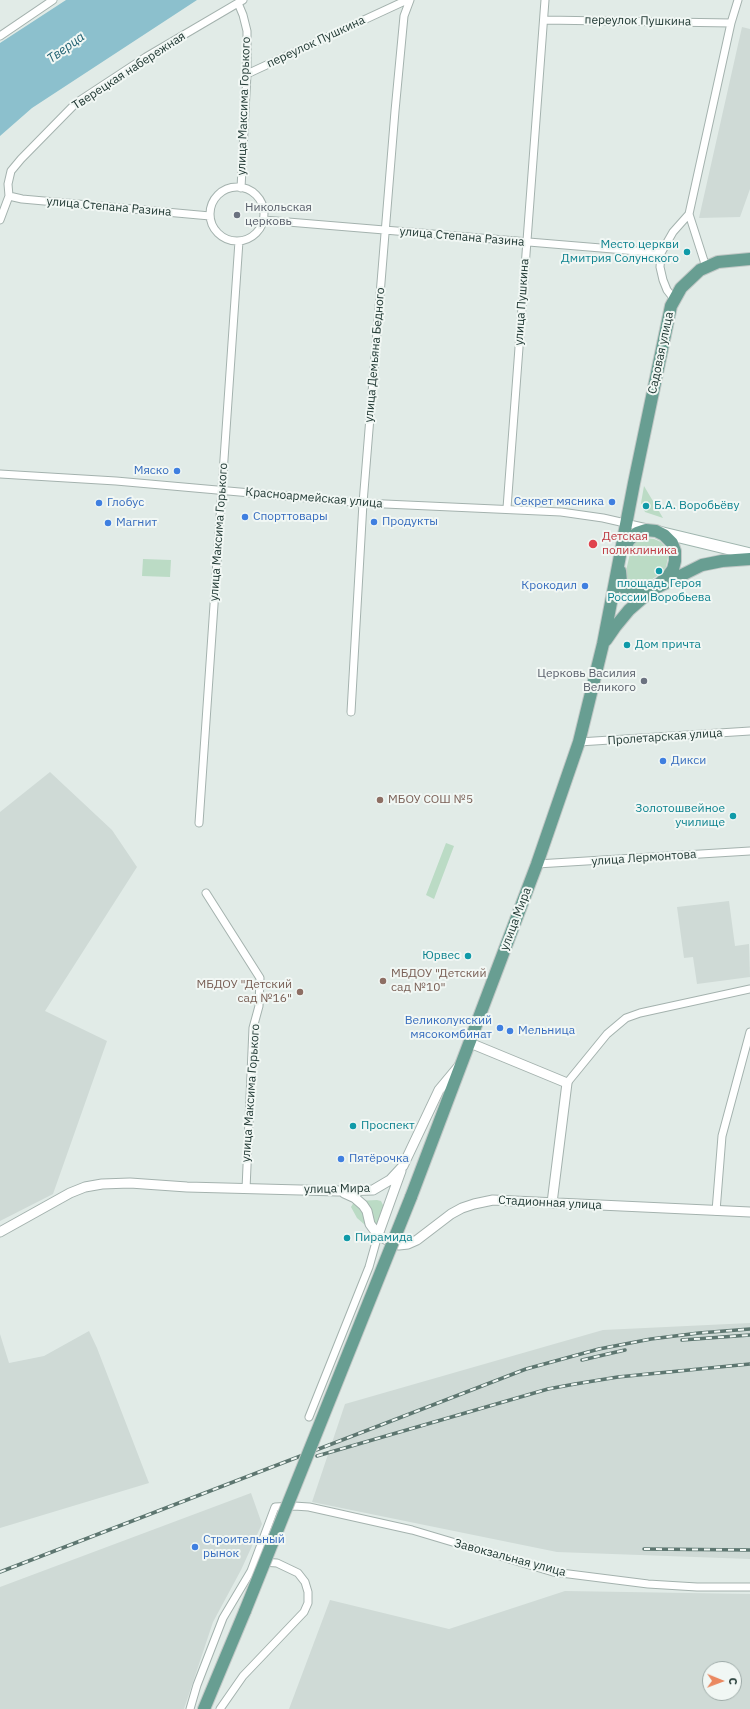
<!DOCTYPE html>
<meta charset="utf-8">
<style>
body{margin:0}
#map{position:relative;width:750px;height:1709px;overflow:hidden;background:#e1ebe7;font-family:"IBM Plex Sans",sans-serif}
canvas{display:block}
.north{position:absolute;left:702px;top:1661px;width:40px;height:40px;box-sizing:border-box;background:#f1f7f4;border:1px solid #9eaba8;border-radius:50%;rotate:91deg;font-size:11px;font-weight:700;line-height:16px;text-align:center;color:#223a35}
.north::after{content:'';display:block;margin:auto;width:14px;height:18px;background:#ea8860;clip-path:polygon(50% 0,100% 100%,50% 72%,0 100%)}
</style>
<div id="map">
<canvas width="750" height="1709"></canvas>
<div class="north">С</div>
</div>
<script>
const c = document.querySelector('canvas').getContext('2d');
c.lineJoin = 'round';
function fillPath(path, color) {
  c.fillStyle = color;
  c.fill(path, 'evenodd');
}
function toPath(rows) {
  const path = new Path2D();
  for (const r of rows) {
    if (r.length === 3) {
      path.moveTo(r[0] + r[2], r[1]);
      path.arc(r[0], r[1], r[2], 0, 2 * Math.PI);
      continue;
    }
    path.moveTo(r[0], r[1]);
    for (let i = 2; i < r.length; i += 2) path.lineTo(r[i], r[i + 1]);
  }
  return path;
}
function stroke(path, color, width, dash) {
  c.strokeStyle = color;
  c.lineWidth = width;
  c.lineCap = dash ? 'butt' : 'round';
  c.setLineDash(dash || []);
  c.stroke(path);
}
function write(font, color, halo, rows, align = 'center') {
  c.font = font + ' "IBM Plex Sans",sans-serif';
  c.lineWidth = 4;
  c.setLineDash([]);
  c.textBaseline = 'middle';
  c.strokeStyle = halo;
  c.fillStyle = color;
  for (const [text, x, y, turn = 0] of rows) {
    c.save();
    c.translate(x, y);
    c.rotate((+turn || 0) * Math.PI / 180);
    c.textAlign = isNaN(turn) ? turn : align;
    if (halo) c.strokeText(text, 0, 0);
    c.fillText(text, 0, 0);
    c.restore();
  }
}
fillPath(toPath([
 [742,27,750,29,750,189,740,217,699,218],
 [50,772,112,830,137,867,45,1011,107,1041,53,1194,0,1221,0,812],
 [729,901,735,946,749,944,750,977,697,984,693,957,684,958,677,907],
 [750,1323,750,1559,557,1552,312,1502,345,1404,603,1330],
 [89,1331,97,1348,149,1483,0,1528,0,1334,9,1363,44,1356],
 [251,1493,262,1524,241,1570,213,1622,184,1709,0,1709,0,1587],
 [565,1591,750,1594,750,1709,289,1709,330,1600,449,1629],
 [710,1669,734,1669,734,1693,710,1693]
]), '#cfdad6');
fillPath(toPath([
 [644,486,663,518,645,512,641,503],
 [643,538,654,539,661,542,666,548,668,557,666,567,661,573,644,585,637,586,628,582,626,571,632,545,636,541],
 [143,559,171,560,170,577,142,576],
 [446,843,454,846,434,899,426,895],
 [377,1200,381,1201,383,1205,383,1209,376,1230,369,1228,365,1225,357,1218,351,1207,354,1202,357,1201]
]), '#bbdbc5');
fillPath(toPath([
 [66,0,197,0,32,108,0,136,0,43]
]), '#8cc0cd');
const minor = toPath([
 [238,3,243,15,247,31,247,74,241,188],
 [544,20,731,23],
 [0,36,53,0],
 [247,74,407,0],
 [237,214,27],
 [9,196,22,199,210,216],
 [0,220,9,196,8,184,11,171,21,159,76,103,146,57,243,0],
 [264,220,661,253],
 [706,267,689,214,731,23,738,0],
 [674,299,667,290,663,280,660,267,661,253,673,232,689,214],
 [0,474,116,481,363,503,561,512,603,518,647,528],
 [507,508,545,0],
 [351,712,363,503,395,111,404,16,410,0],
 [579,742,750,731],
 [199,823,239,241],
 [537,864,750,851],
 [206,893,260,978,259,1006,253,1028,246,1189],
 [567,1083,607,1034,626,1018,640,1013,750,989],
 [716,1211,722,1136,750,1032],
 [309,1417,369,1267,378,1235],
 [190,1709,197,1685,223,1618,251,1571,275,1507,294,1506,309,1507,412,1530,553,1572,648,1584,697,1587,750,1587],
 [220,1709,243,1676,304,1612,308,1603,308,1592,305,1582,298,1573,277,1563,262,1562]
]);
const tertiary = toPath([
 [470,1043,567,1083,552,1203],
 [344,1193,355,1198,363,1205,367,1211,370,1224,378,1235,394,1244,399,1245,408,1244,417,1240,451,1214,462,1208,474,1204,493,1200,750,1212],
 [0,1232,70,1193,85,1187,102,1184,130,1183,187,1187,338,1191,373,1190,390,1180,403,1166,439,1090,459,1066],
 [378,1235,401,1171]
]);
const secondary = toPath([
 [659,532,750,554]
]);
const primary = toPath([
 [620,571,621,582,623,587,631,593,639,594,652,590,702,565,722,561,750,559],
 [606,640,615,627,629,610,668,576,673,569,675,561,675,551,672,543,664,535,656,531,646,530,637,533,629,540,624,549],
 [411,1197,537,864,579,742,603,644,634,483,671,306,681,288,700,270,718,262,750,259],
 [204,1709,245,1611]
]);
stroke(minor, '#a4b2ae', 9);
stroke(tertiary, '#a4b2ae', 11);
stroke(secondary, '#a0b6af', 13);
stroke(primary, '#c1c8c6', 14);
stroke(minor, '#fff', 7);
stroke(tertiary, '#fff', 9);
stroke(secondary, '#fff', 11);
stroke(primary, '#689e92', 12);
const rail = toPath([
 [682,1340,750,1335],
 [582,1360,625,1350],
 [317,1456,548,1389,575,1384,618,1377,750,1364],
 [644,1549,750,1550],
 [0,1572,526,1369,599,1349,651,1339,699,1333,750,1329]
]);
stroke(rail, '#5d7670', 3.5);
stroke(rail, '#f1f7f4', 2, [6]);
const primaryBridge = toPath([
 [245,1611,411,1197]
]);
stroke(primaryBridge, '#c1c8c6', 14, []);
stroke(primaryBridge, '#689e92', 12);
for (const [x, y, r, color] of [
 [237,215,4,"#6b7280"],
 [687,252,4,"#0f9aa8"],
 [177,471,4,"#3f7fe0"],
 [612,502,4,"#3f7fe0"],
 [99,503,4,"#3f7fe0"],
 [646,506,4,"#0f9aa8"],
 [245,517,4,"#3f7fe0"],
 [374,522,4,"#3f7fe0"],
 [108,523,4,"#3f7fe0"],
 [593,544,5,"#e0444e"],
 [659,571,4,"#0f9aa8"],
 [585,586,4,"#3f7fe0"],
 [627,645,4,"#0f9aa8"],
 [644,681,4,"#6b7280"],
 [663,761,4,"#3f7fe0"],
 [380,800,4,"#8d6e63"],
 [733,816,4,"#0f9aa8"],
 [468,956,4,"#0f9aa8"],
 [383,981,4,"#8d6e63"],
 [300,992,4,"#8d6e63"],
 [500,1028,4,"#3f7fe0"],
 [510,1031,4,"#3f7fe0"],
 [353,1126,4,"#0f9aa8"],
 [341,1159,4,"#3f7fe0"],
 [347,1238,4,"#0f9aa8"],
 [195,1547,4,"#3f7fe0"]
]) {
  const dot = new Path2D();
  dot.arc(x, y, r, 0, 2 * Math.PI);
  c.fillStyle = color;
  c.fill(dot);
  stroke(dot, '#f1f7f4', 1.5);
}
write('12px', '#223a35', '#f1f7f4', [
 ["переулок Пушкина",638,21,1],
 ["переулок Пушкина",316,42,-25],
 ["Тверецкая набережная",129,71,-33],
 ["улица Максима Горького",244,106,-88],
 ["улица Степана Разина",109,207,5],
 ["улица Степана Разина",462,237,5],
 ["улица Пушкина",522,302,-86],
 ["Садовая улица",661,353,-78],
 ["улица Демьяна Бедного",375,355,-85],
 ["Красноармейская улица",314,498,5],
 ["улица Максима Горького",219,532,-86],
 ["Пролетарская улица",665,737,-4],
 ["улица Лермонтова",644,858,-4],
 ["улица Мира",516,919,-69],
 ["улица Максима Горького",251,1093,-86],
 ["улица Мира",337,1189,-1],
 ["Стадионная улица",550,1203,3],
 ["Завокзальная улица",510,1558,15]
]);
write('12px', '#5b616d', '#f1f7f4', [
 ["Никольская",245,208],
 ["церковь",245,222],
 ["Церковь Василия",636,674,"right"],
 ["Великого",636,688,"right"]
], 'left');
write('12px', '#0d838f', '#f1f7f4', [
 ["Место церкви",679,245,"right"],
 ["Дмитрия Солунского",679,259,"right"],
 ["Б.А. Воробьёву",654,506],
 ["площадь Героя",659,584,"center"],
 ["России Воробьева",659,598,"center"],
 ["Дом причта",635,645],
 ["Золотошвейное",725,809,"right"],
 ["училище",725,823,"right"],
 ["Юрвес",460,956,"right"],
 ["Проспект",361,1126],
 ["Пирамида",355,1238]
], 'left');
write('12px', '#366cbe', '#f1f7f4', [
 ["Мяско",169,471,"right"],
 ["Секрет мясника",604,502,"right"],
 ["Глобус",107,503],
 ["Спорттовары",253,517],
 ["Продукты",382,522],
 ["Магнит",116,523],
 ["Крокодил",577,586,"right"],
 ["Дикси",671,761],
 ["Великолукский",492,1021,"right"],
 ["мясокомбинат",492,1035,"right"],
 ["Мельница",518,1031],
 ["Пятёрочка",349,1159],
 ["Строительный",203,1540],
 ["рынок",203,1554]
], 'left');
write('12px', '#be3a42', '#f1f7f4', [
 ["Детская",602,537],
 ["поликлиника",602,551]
], 'left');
write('12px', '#785e54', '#f1f7f4', [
 ["МБОУ СОШ №5",388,800],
 ["МБДОУ \"Детский",391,974],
 ["сад №10\"",391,988],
 ["МБДОУ \"Детский",292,985,"right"],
 ["сад №16\"",292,999,"right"]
], 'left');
write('italic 13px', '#206172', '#f1f7f4', [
 ["Тверца",66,48,-36]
]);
</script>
